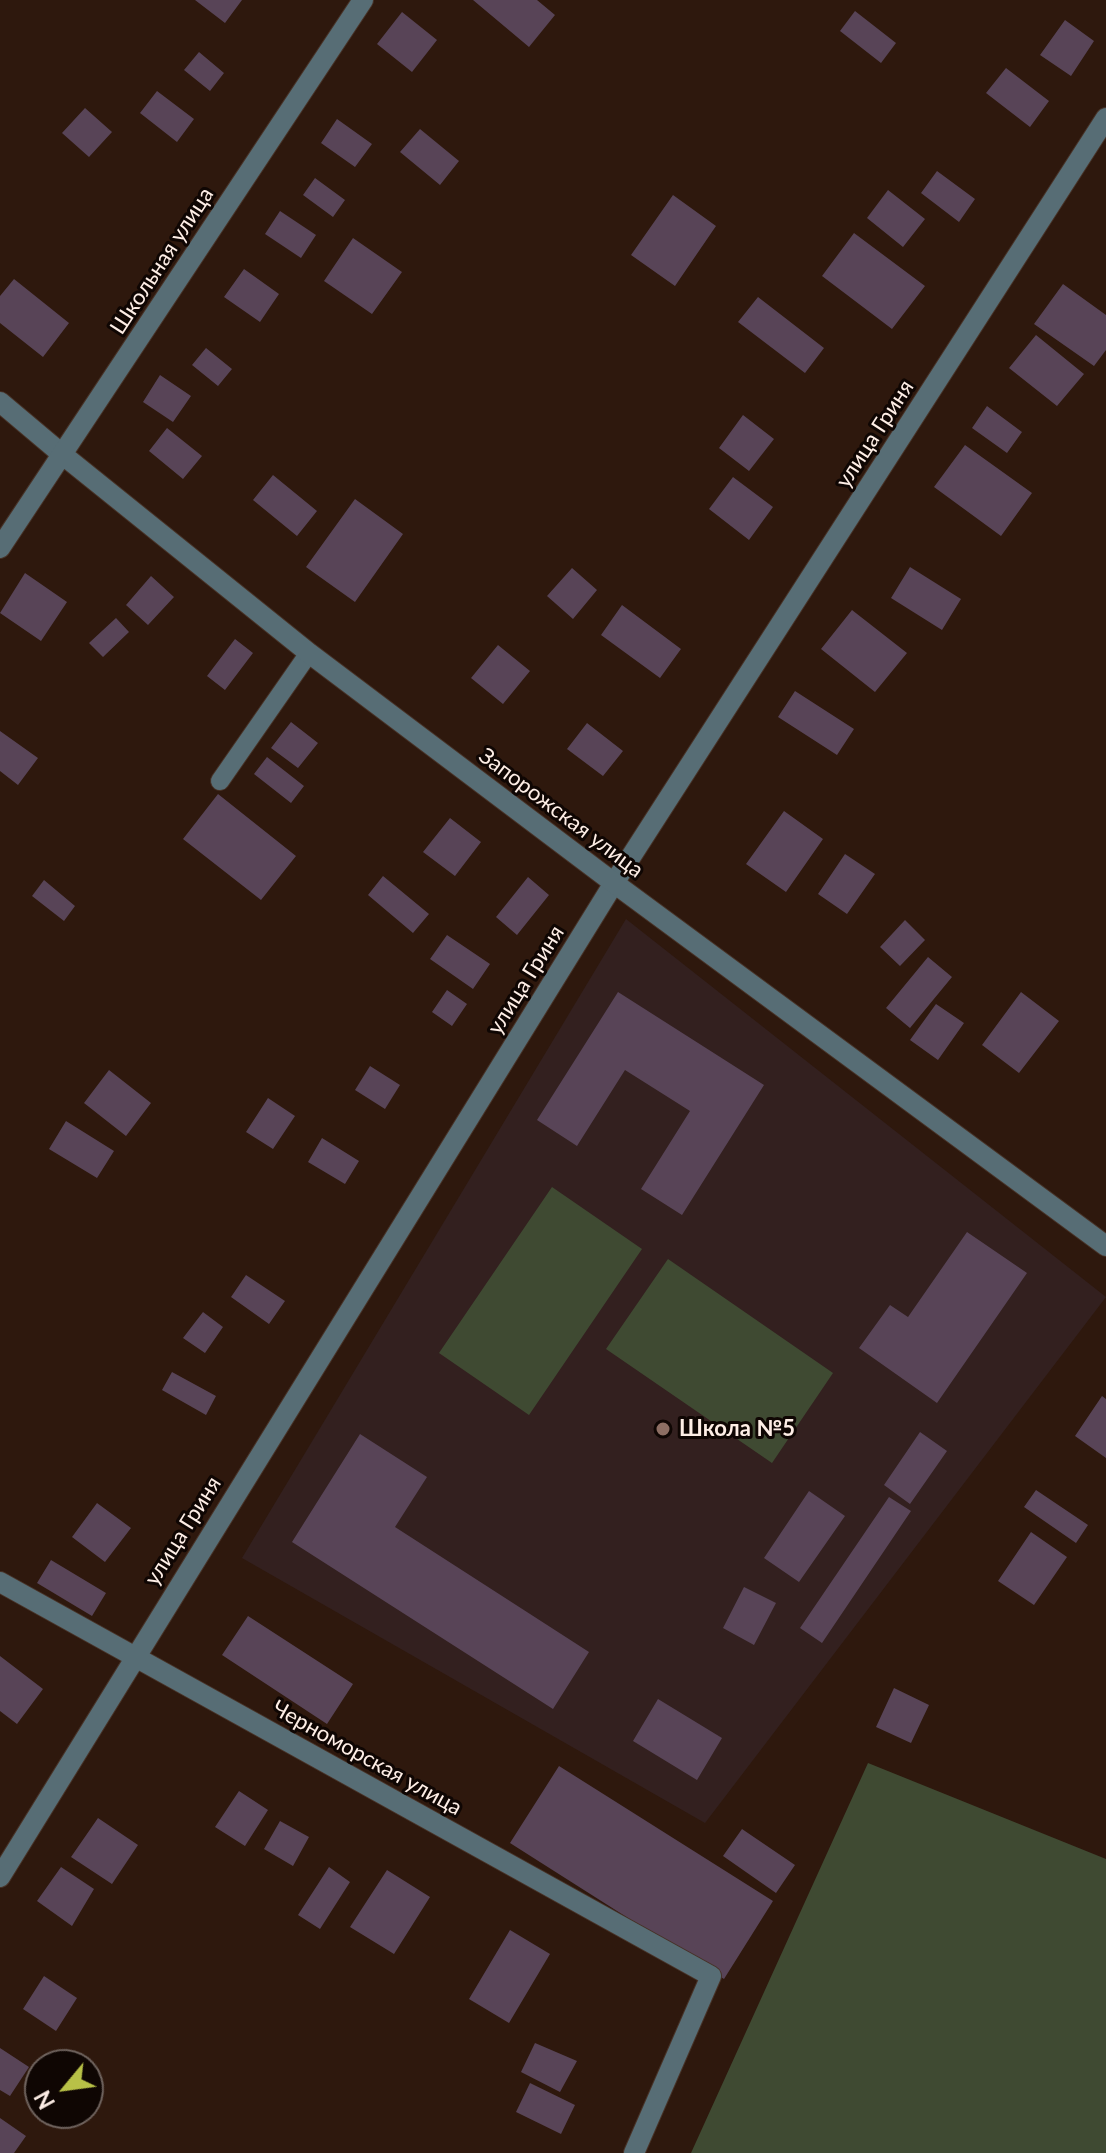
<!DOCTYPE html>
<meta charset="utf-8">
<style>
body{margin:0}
#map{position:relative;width:1106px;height:2153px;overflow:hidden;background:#2e180d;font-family:Lato,sans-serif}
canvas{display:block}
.north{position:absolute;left:24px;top:2049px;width:80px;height:80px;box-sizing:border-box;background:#0f0603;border:2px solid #6f635e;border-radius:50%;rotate:241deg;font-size:22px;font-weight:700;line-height:32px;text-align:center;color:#feeee6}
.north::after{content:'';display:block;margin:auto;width:28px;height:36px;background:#b8c147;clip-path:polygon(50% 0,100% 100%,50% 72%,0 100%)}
</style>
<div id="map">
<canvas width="1106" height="2153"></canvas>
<div class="north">N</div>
</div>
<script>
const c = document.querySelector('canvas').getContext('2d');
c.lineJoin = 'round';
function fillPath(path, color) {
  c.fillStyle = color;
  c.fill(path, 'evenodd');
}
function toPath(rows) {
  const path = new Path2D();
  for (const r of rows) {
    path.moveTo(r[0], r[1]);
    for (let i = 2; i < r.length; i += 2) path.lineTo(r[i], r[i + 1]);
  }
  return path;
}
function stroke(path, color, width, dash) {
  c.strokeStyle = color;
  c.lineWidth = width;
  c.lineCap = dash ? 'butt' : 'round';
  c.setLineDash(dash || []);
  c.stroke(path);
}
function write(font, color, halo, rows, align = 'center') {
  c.font = font + ' Lato,sans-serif';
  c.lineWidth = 6;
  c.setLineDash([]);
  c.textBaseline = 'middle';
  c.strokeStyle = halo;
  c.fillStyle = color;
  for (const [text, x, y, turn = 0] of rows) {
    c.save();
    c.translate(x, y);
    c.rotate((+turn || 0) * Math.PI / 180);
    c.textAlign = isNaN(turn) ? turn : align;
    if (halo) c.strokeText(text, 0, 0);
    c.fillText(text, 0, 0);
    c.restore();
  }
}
fillPath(toPath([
 [626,919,1106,1297,705,1823,242,1558]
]), '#33201f');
fillPath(toPath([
 [552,1187,642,1249,529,1415,439,1353],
 [668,1259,833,1373,772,1463,606,1349],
 [868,1763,1106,1859,1106,2153,691,2153]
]), '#3f4a32');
fillPath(toPath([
 [195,0,242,0,225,23],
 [473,0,537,0,555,15,529,47],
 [855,11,896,43,881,63,840,31],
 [402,12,437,40,412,72,377,44],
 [1065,20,1094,41,1071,76,1040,55],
 [199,52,224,73,210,91,184,70],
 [1006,68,1049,101,1030,127,986,93],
 [157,91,194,119,177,142,140,113],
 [85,108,112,132,89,157,62,133],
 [337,119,372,144,355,167,321,143],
 [420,129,459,161,440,185,400,152],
 [937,171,975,199,959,222,921,193],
 [315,178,345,200,333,217,303,195],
 [888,190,925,219,903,247,867,218],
 [673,195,716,226,675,286,631,255],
 [280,211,316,235,301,258,265,234],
 [854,233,925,286,892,329,822,276],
 [353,238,402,272,372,314,324,281],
 [244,269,279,294,260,322,224,297],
 [14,279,69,323,43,357,0,323,0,296],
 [1063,284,1106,315,1106,350,1094,366,1034,324],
 [758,297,824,348,805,373,738,322],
 [1036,335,1084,374,1057,406,1009,368],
 [206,348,232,369,218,386,192,365],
 [160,375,191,396,173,422,143,402],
 [987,406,1022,432,1007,453,972,428],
 [743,415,774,439,749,471,719,448],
 [167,428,202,456,183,479,149,451],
 [965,445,1032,493,1001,536,934,487],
 [273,475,317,511,297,536,253,500],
 [733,477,773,507,749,540,709,509],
 [355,499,403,534,355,602,306,567],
 [910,567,961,599,942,630,891,598],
 [572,568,597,590,573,619,547,596],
 [25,573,67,602,41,641,0,613],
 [151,576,174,597,148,625,126,605],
 [622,605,681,649,660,678,601,635],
 [852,610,907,653,875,692,821,649],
 [116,618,129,632,103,657,89,643],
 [235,639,253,653,225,690,207,676],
 [498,645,530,671,503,704,471,678],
 [795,691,854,729,837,755,778,717],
 [291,722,318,743,298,768,271,748],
 [587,723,623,751,603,776,567,749],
 [0,731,38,758,18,785,0,771],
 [267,757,304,786,291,803,254,774],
 [218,794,296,856,261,900,183,839],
 [784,811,823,839,786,892,746,864],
 [450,818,481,842,455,876,423,852],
 [845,854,875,874,847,914,818,894],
 [383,876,429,914,413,933,368,895],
 [528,877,549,895,517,935,496,917],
 [44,880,75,906,64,921,32,896],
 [905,920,925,940,900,966,880,947],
 [447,935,490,964,473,989,430,959],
 [928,957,952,977,910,1028,886,1008],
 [447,990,467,1004,452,1026,432,1012],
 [618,992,764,1085,682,1215,641,1189,690,1111,625,1070,577,1146,537,1120],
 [1021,992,1059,1021,1019,1073,982,1045],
 [936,1004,964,1023,938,1060,910,1040],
 [370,1066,400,1085,385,1109,355,1090],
 [109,1070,151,1103,126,1136,84,1103],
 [268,1098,295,1116,273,1149,246,1132],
 [66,1121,114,1151,97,1178,49,1149],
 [322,1138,359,1161,345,1184,308,1162],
 [967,1232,1027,1273,937,1403,859,1348,890,1305,908,1317],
 [246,1275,285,1301,269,1324,231,1297],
 [203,1312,223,1327,205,1353,183,1338],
 [172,1372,216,1396,206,1415,162,1390],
 [1102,1396,1106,1399,1106,1458,1075,1436],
 [920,1432,947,1451,910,1504,884,1485],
 [360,1434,427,1477,395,1527,589,1652,553,1709,292,1542],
 [1036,1490,1088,1525,1076,1543,1024,1507],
 [809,1491,845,1516,799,1582,764,1558],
 [889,1497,911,1511,822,1643,800,1628],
 [97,1503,131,1528,105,1562,72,1537],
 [1031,1532,1067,1557,1034,1605,998,1581],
 [51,1560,106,1593,92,1616,37,1583],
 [744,1587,776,1603,754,1645,723,1628],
 [248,1616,353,1684,327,1724,222,1655],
 [0,1656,43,1689,17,1724,0,1711],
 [894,1688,929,1705,911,1743,876,1727],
 [658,1699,722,1738,697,1780,633,1741],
 [559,1766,773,1901,724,1979,510,1843],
 [239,1791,268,1810,245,1846,215,1827],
 [98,1818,138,1845,112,1884,71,1857],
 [280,1821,309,1837,293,1866,264,1849],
 [742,1829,795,1865,776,1893,723,1856],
 [61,1867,94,1889,72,1926,37,1901],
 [329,1867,350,1882,320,1929,298,1915],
 [387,1870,430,1897,394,1954,350,1927],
 [510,1930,550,1954,509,2023,469,1999],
 [44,1976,77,1998,56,2031,23,2009],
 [535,2043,577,2061,560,2092,521,2072],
 [0,2048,29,2067,10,2096,0,2090],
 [530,2083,575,2105,561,2134,516,2112],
 [0,2118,26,2136,14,2153,0,2153]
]), '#584457');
const service = toPath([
 [220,781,309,653]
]);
const minor = toPath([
 [0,402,63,455],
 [0,1582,711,1976,634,2153],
 [0,1877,614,883,1106,118]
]);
const tertiary = toPath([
 [63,455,309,653,614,883,1106,1246],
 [0,548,363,0]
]);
stroke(service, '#473227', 20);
stroke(minor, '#473227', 22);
stroke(tertiary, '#473227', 22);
stroke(service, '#576d75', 18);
stroke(minor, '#576d75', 20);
stroke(tertiary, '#576d75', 20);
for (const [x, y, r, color] of [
 [663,1429,8,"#8d6e63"]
]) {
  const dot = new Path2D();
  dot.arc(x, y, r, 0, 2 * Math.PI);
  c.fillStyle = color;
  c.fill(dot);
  stroke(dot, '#0f0603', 3);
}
write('22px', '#feeee6', '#0f0603', [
 ["Школьная улица",162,261,-57],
 ["улица Гриня",875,434,-57],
 ["Запорожская улица",561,813,37],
 ["улица Гриня",526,980,-58],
 ["улица Гриня",183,1531,-58],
 ["Черноморская улица",367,1758,29]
]);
write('bold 22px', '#feeee6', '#0f0603', [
 ["Школа №5",679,1429]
], 'left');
</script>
